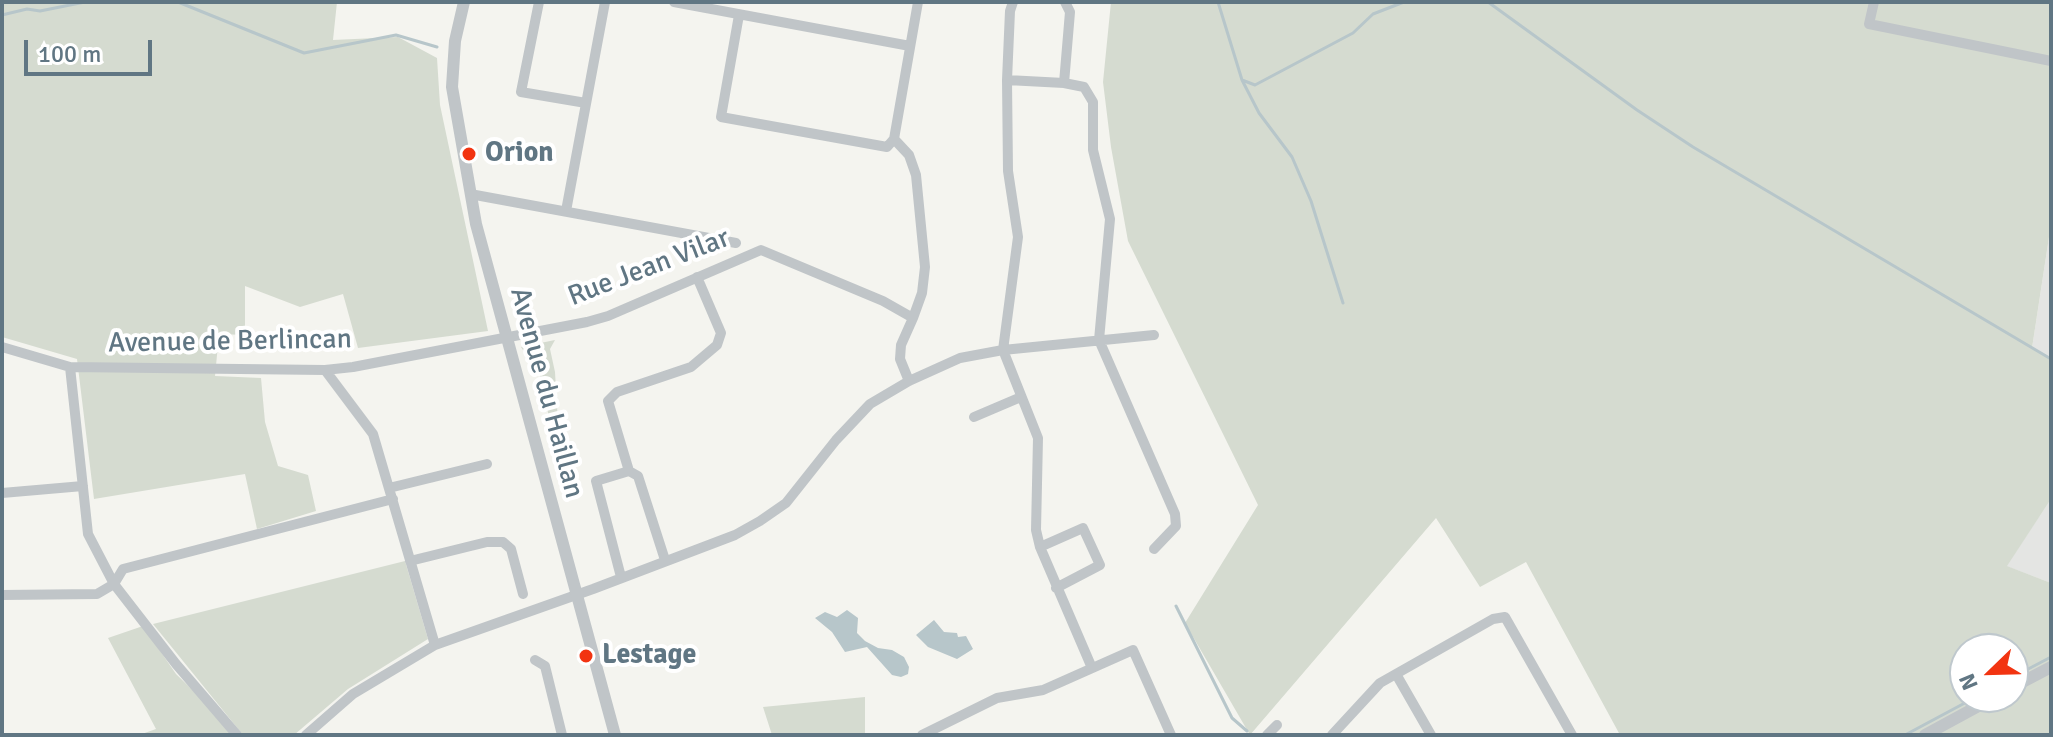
<!DOCTYPE html>
<style>
body{margin:0}
#map{position:relative;width:2053px;height:737px;overflow:hidden;background:#f4f4ef;font-family:Signika,sans-serif}
canvas{display:block}
.frame{position:absolute;inset:0;border:4px solid #607683;pointer-events:none}
.north{position:absolute;left:1949px;top:633px;width:80px;height:80px;box-sizing:border-box;background:#fff;border:2px solid #bfc8cd;border-radius:50%;rotate:247deg;font-size:22px;font-weight:700;line-height:32px;text-align:center;color:#607683}
.north::after{content:'';display:block;margin:auto;width:28px;height:36px;background:#f23411;clip-path:polygon(50% 0,100% 100%,50% 72%,0 100%)}
.scale{position:absolute;left:24px;top:40px;width:128px;height:36px;box-sizing:border-box;border:4px solid #607683;border-top:0;padding-left:10px;font-size:24px;line-height:28px;white-space:nowrap;color:#607683;-webkit-text-stroke:6px #fff;paint-order:stroke}
</style>
<div id="map">
<canvas width="2053" height="737"></canvas>
<div class="frame"></div>
<div class="north">N</div>
<div class="scale">100 m</div>
</div>
<script>
const c = document.querySelector('canvas').getContext('2d');
c.lineJoin = 'round';
function fillPath(path, color) {
  c.fillStyle = color;
  c.fill(path, 'evenodd');
}
function toPath(rows) {
  const path = new Path2D();
  for (const r of rows) {
    path.moveTo(r[0], r[1]);
    for (let i = 2; i < r.length; i += 2) path.lineTo(r[i], r[i + 1]);
  }
  return path;
}
function stroke(path, color, width, dash) {
  c.strokeStyle = color;
  c.lineWidth = width;
  c.lineCap = dash ? 'butt' : 'round';
  c.setLineDash(dash || []);
  c.stroke(path);
}
function write(font, color, halo, rows, align = 'center') {
  c.font = font + ' Signika,sans-serif';
  c.lineWidth = 8;
  c.setLineDash([]);
  c.textBaseline = 'middle';
  c.strokeStyle = halo;
  c.fillStyle = color;
  for (const [text, x, y, turn = 0] of rows) {
    c.save();
    c.translate(x, y);
    c.rotate((+turn || 0) * Math.PI / 180);
    c.textAlign = isNaN(turn) ? turn : align;
    if (halo) c.strokeText(text, 0, 0);
    c.fillText(text, 0, 0);
    c.restore();
  }
}
fillPath(toPath([
 [2051,224,2051,358,2032,348],
 [2051,499,2051,583,2006,566]
]), '#e4e5e3');
fillPath(toPath([
 [4,2,337,2,333,40,398,37,437,58,440,105,488,331,358,348,343,294,300,307,245,286,245,335,219,334,215,376,261,378,265,422,278,466,308,475,316,511,257,529,245,474,94,499,77,359,2,337],
 [1111,2,2051,2,2051,224,2032,348,2051,358,2051,499,2007,566,2051,583,2051,735,1620,735,1526,562,1480,587,1436,518,1250,735,1185,623,1258,505,1128,241,1111,147,1103,82],
 [1965,649,2013,649,2013,697,1965,697],
 [555,340,550,349,555,372,562,491,542,379,521,347],
 [405,561,428,639,348,689,294,735,243,735,153,624],
 [143,626,176,674,210,707,232,735,139,735,156,729,108,638],
 [865,697,865,735,772,735,763,707]
]), '#d5dbd0');
fillPath(toPath([
 [847,610,858,618,857,633,865,641,878,648,892,650,904,657,909,667,908,674,901,677,892,675,867,647,845,652,832,632,815,618,825,612,837,617],
 [934,620,944,632,957,633,958,637,966,636,973,649,957,659,928,647,916,635]
]), '#b7c6ca');
stroke(toPath([
 [178,2,304,53,396,35,437,47],
 [1218,2,1242,80,1255,85,1353,33,1373,14,1404,2],
 [1488,2,1637,110,1693,147,2051,359],
 [2,15,27,9,40,11,85,2],
 [1242,80,1259,113,1292,157,1311,201,1343,303],
 [1176,606,1232,718,1247,731],
 [2013,677,2051,657],
 [1905,735,1976,697]
]), '#b7c6ca', 3);
stroke(toPath([
 [539,2,521,92,586,103],
 [674,2,910,46],
 [1013,2,1010,11,1007,80,1008,171,1018,237,1003,350,1038,438,1036,530,1040,547,1092,668],
 [1065,2,1070,12,1064,83,1084,87,1093,102,1093,150,1110,219,1099,340,1175,514,1176,526,1154,549],
 [1874,2,1869,24,2051,61],
 [739,15,721,117,887,147,894,139],
 [1007,80,1064,83],
 [894,139,909,155,916,175,925,267,922,293,913,318],
 [894,139,918,2],
 [470,194,736,243],
 [566,211,605,2],
 [2,347,70,367,325,370,353,367,587,322,608,316,761,250,883,301,913,318,901,345,900,359,909,381],
 [70,367,88,534,114,584,176,664,237,735],
 [325,370,373,434,435,645],
 [974,417,1021,397],
 [629,471,608,401,617,392,691,367,717,345,721,333,697,277],
 [389,488,487,464],
 [2,493,83,486],
 [1040,547,1083,528,1100,565,1056,588],
 [410,561,487,542,503,542,511,549,523,594],
 [621,577,596,481,629,471,638,476,665,560],
 [2,595,97,594,114,584,123,569,393,499],
 [535,660,545,666,562,735],
 [1396,674,1431,735],
 [306,735,353,694,435,645,593,589,735,535,760,521,786,503,836,440,870,404,909,381,960,358,1003,350,1154,335],
 [922,735,997,698,1043,690,1133,650,1171,735],
 [1267,735,1277,725],
 [1332,735,1380,683,1493,619,1505,617,1572,735]
]), '#c0c5c8', 10);
stroke(toPath([
 [464,2,455,41,452,87,476,224,615,735],
 [2013,687,2051,667],
 [1925,735,1995,697]
]), '#c0c5c8', 12);
for (const [x, y, r, color] of [
 [469,154,8,"#f23411"],
 [586,656,8,"#f23411"]
]) {
  const dot = new Path2D();
  dot.arc(x, y, r, 0, 2 * Math.PI);
  c.fillStyle = color;
  c.fill(dot);
  stroke(dot, '#fff', 3);
}
write('bold 28px', '#607683', '#fff', [
 ["Orion",485,154],
 ["Lestage",602,656]
], 'left');
write('28px', '#607683', '#fff', [
 ["Rue Jean Vilar",649,268,-21],
 ["Avenue de Berlincan",230,342,-1],
 ["Avenue du Haillan",546,393,75]
]);
</script>
